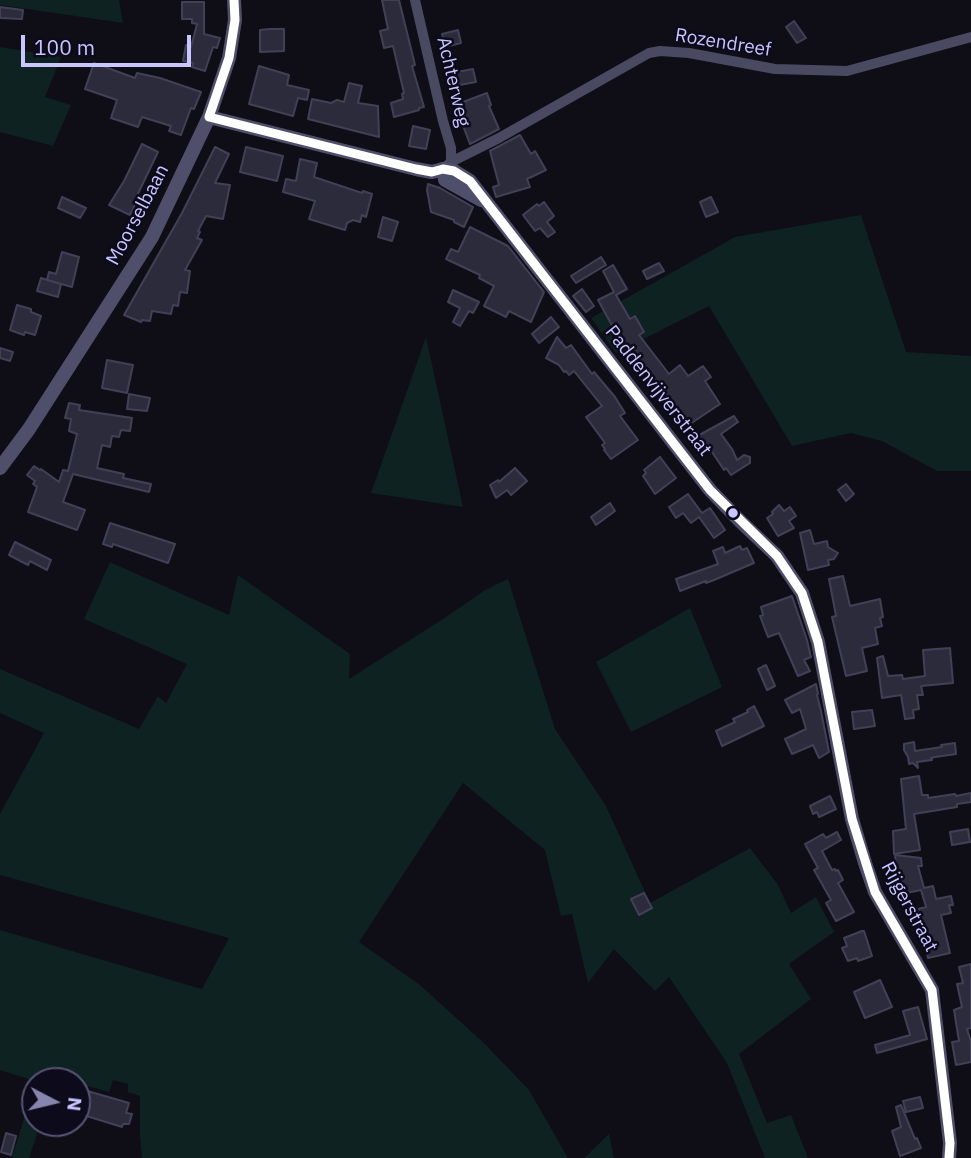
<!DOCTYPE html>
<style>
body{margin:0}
#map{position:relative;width:971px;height:1158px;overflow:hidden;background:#0f0e17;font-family:"IBM Plex Sans",sans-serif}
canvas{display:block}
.north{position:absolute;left:21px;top:1067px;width:70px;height:70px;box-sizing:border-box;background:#0c0a1b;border:2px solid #575576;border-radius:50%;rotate:97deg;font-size:19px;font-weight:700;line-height:28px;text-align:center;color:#c8c5ff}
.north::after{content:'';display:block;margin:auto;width:24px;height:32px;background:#8785ae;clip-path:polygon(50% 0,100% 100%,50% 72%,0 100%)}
.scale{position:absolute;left:21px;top:35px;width:170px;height:32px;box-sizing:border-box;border:4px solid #c8c5ff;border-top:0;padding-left:9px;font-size:21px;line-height:24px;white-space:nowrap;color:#c8c5ff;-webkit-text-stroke:5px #0c0a1b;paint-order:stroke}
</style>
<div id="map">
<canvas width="971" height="1158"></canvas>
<div class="north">N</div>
<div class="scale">100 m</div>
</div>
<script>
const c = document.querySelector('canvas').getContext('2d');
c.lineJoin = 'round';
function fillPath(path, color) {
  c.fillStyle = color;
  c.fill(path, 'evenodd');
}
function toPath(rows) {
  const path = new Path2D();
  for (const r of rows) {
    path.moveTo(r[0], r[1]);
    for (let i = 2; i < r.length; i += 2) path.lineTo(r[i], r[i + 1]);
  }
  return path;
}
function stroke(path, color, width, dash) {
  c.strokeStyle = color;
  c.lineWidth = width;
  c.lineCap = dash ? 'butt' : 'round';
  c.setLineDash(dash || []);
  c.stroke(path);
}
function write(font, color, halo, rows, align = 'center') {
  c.font = font + ' "IBM Plex Sans",sans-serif';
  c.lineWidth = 5;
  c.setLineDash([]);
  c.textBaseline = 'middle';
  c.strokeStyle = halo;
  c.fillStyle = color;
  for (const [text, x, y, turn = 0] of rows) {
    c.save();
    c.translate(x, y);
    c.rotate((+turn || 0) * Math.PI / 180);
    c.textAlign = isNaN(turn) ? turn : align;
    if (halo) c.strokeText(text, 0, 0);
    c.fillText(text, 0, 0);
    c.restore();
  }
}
fillPath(toPath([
 [0,0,119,0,123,23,0,5],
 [0,47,61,57,45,97,71,105,53,146,0,132],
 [861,215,906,352,971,356,971,471,937,471,882,441,851,433,792,446,709,306,616,353,591,318,735,237],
 [426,337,463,507,371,493],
 [110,562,229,615,238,575,350,654,349,679,446,617,485,590,508,579,555,729,606,806,650,903,750,848,778,885,791,913,816,897,834,932,789,964,811,999,739,1054,767,1123,791,1115,808,1158,765,1158,727,1063,669,977,655,991,614,949,588,983,572,914,561,916,545,850,463,783,359,942,420,985,485,1044,529,1090,568,1158,142,1158,140,1136,140,1096,128,1092,128,1084,113,1080,109,1092,77,1083,77,1081,70,1081,56,1077,55,1081,35,1081,0,1070,0,930,202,989,229,938,0,875,0,814,44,733,0,713,0,669,139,729,158,696,166,703,187,664,84,619],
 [690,608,722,687,631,732,596,662],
 [35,1083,35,1123,41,1123,29,1158,12,1158],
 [609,1134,614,1158,584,1158]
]), '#0d2221');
const building = toPath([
 [382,0,399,0,415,65,412,66,424,107,419,108,419,110,394,117,391,103,403,99,402,94,404,93,393,46,384,48,380,31,388,29,382,0],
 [182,2,204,2,204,34,220,38,217,48,213,47,205,71,192,67,193,63,183,61,186,45,191,47,197,24,192,23,192,19,182,19,182,2],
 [0,7,23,10,22,19,0,18,0,7],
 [794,21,806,38,797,43,786,27,794,21],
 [270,29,284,29,284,51,260,52,260,30,270,29],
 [458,30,461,43,445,47,442,34,458,30],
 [94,63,135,78,137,73,160,78,201,92,194,109,191,108,181,135,169,131,171,126,142,117,138,127,111,118,117,100,85,89,94,63],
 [259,66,289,75,287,85,309,90,307,100,298,98,293,116,249,104,259,66],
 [473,69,476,82,454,86,451,73,473,69],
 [349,83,362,86,358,103,378,106,379,137,308,119,312,99,331,103,337,100,344,102,349,83],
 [487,93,491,105,489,106,499,129,470,144,455,105,487,93],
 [413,126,430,130,426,149,409,146,413,126],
 [520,135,531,154,535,151,546,170,527,179,530,187,496,197,493,187,499,185,490,151,520,135],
 [142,144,158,152,134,202,136,203,130,215,109,205,124,181,142,144],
 [215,147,229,154,215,183,230,185,223,219,206,216,198,231,200,232,197,238,202,240,185,270,190,271,187,293,180,292,178,306,173,305,171,314,152,311,150,321,142,320,141,322,124,315,182,213,215,147],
 [246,147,283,156,277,181,240,172,246,147],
 [300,159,317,163,314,177,362,193,363,191,372,194,366,217,362,215,360,222,353,220,347,223,345,230,309,219,315,201,283,192,286,179,296,181,300,159],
 [428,184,440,188,473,207,464,227,454,222,454,220,431,212,427,190,428,184],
 [62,197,86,208,80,218,58,208,62,197],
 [711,197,718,212,706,217,700,202,711,197],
 [544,202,554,216,547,222,555,232,548,237,540,228,535,231,523,215,537,204,539,206,544,202],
 [383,217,398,222,392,241,378,237,383,217],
 [470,227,508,246,544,292,531,322,509,311,506,317,484,306,494,286,479,278,480,275,446,259,451,249,458,252,470,227],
 [62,252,79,257,72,287,47,280,49,272,56,274,62,252],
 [601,257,606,265,576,283,571,276,601,257],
 [659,263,664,271,647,279,643,271,659,263],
 [613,265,627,289,616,295,630,319,635,316,644,332,639,335,669,374,680,365,688,376,703,366,711,377,705,381,720,404,687,426,665,392,661,395,625,349,598,300,614,292,603,271,613,265],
 [41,278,61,284,58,297,37,291,41,278],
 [582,289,594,306,586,312,573,296,582,289],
 [453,290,479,302,473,313,469,311,460,326,453,322,460,308,448,302,453,290],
 [17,305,31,309,31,312,41,316,35,335,25,332,24,335,10,330,17,305],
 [551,317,559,327,539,343,532,334,551,317],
 [557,337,566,348,571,345,592,374,594,372,615,397,625,413,620,416,638,440,611,459,604,450,605,449,602,445,605,443,586,417,602,406,574,371,569,375,566,371,564,372,559,365,546,358,557,337],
 [0,348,13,352,10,361,0,358,0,348],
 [107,360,133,365,127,393,102,388,107,360],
 [129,394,150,398,147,411,127,409,129,394],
 [69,403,80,405,79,410,132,418,130,431,121,430,119,437,112,436,110,447,102,445,97,468,124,474,123,478,151,484,149,492,73,474,63,502,85,510,77,530,28,512,37,487,33,484,35,481,27,475,34,466,40,470,41,469,59,482,63,470,68,471,77,434,69,431,71,419,65,418,69,403],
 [734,416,738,422,721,434,732,449,737,460,744,455,750,457,750,463,731,475,726,468,724,470,706,443,699,446,694,438,734,416],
 [660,457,676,478,655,494,643,476,646,473,644,470,660,457],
 [515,468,527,481,511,495,507,490,496,498,490,485,498,480,499,482,515,468],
 [846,484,854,494,846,501,838,490,846,484],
 [688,494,702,513,710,508,725,530,714,538,699,517,691,523,683,513,676,518,669,507,688,494],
 [610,503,615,511,596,525,591,517,610,503],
 [779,505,784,511,790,507,796,516,789,521,794,528,778,536,767,518,773,514,772,512,779,505],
 [110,523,175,544,168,563,113,544,112,547,103,544,110,523],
 [810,530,814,544,827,541,828,547,838,553,834,559,828,560,829,565,808,570,800,533,810,530],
 [15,542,51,560,47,570,30,561,28,565,9,555,15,542],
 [740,546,742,550,747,548,754,563,714,580,706,583,706,581,680,591,676,579,718,564,713,551,723,547,725,553,740,546],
 [843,576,850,606,880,599,883,617,880,618,882,626,875,628,878,644,862,648,867,671,846,676,832,617,836,616,829,579,843,576],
 [792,596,807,640,811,657,804,660,810,671,798,676,779,633,768,637,760,616,763,615,761,607,792,596],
 [950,648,953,683,921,686,923,695,917,695,919,709,913,710,914,718,905,719,901,695,882,698,877,658,883,656,888,676,902,675,903,679,925,676,923,650,950,648],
 [766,665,775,686,767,690,758,669,766,665],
 [816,684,818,694,817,695,821,711,829,752,819,758,813,745,792,754,785,739,806,729,800,709,792,713,785,700,816,684],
 [754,706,764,726,722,746,716,731,735,722,733,719,748,712,747,710,754,706],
 [872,710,875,726,854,729,852,712,872,710],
 [914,742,915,751,942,747,941,745,955,743,956,754,935,757,931,758,932,760,917,762,918,768,913,763,909,764,908,757,904,750,904,744,914,742],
 [919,776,922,795,928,795,928,798,955,794,956,796,971,793,971,802,957,804,957,807,914,814,920,850,894,854,893,831,906,829,901,779,919,776],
 [830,796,836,809,819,817,817,812,813,814,810,806,830,796],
 [968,829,970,842,952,845,950,832,968,829],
 [837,832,841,840,822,851,832,870,835,869,836,871,838,870,843,880,838,883,854,912,836,921,826,903,831,900,814,870,818,868,805,844,823,834,826,838,837,832],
 [895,855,921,858,922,866,918,866,924,888,933,886,936,899,951,896,953,905,949,905,951,913,941,915,950,953,928,958,923,933,920,934,914,910,926,907,921,890,892,896,886,867,896,865,895,855],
 [644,893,652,908,639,915,631,899,644,893],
 [862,931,864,931,872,956,858,961,857,958,848,961,842,948,847,946,844,938,862,931],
 [971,964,971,1028,967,1029,971,1042,971,1062,956,1065,952,1042,959,1041,954,1010,962,1007,957,984,963,983,959,967,971,964],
 [880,980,892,1007,865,1018,854,992,880,980],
 [918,1007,927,1039,877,1053,875,1045,910,1035,903,1011,918,1007],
 [77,1088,129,1103,126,1113,132,1114,129,1124,123,1124,122,1127,77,1113,77,1088],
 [920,1097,923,1108,906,1112,903,1101,920,1097],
 [901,1105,915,1139,917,1138,921,1148,900,1156,892,1131,901,1127,896,1107,901,1105],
 [6,1133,16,1136,11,1155,1,1152,6,1133]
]);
fillPath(building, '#2c2b3b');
stroke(building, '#424057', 2);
stroke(toPath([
 [415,0,443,121,451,148,451,162],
 [443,169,451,162,499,138,649,53,660,51,689,53,775,69,847,71,971,37]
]), '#494a61', 10);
stroke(toPath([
 [209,117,416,169,432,172,443,169,454,171,470,181,710,490,740,521,777,556,802,593,818,642,852,819,865,863,875,892,932,990,950,1143,949,1158],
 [443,169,445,180,481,200],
 [0,468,29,429,152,237,209,117,229,58,235,20,234,0]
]), '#4f4f6c', 14);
stroke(toPath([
 [209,117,416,169,432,172,443,169,454,171,470,181,710,490,777,556,802,593,818,642,852,819,875,892,932,990,950,1143,949,1158],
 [209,117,229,58,235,20,234,0]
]), '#fff', 9);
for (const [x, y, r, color] of [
 [733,513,6,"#c8c5ff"]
]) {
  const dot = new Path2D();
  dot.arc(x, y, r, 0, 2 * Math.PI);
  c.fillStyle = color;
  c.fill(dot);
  stroke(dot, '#0c0a1b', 2.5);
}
write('19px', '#c8c5ff', '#0c0a1b', [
 ["Rozendreef",723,43,9],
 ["Achterweg",453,82,77],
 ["Moorselbaan",138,215,-62],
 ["Paddenvijverstraat",658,391,52],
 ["Rijgerstraat",909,907,62]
]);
</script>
